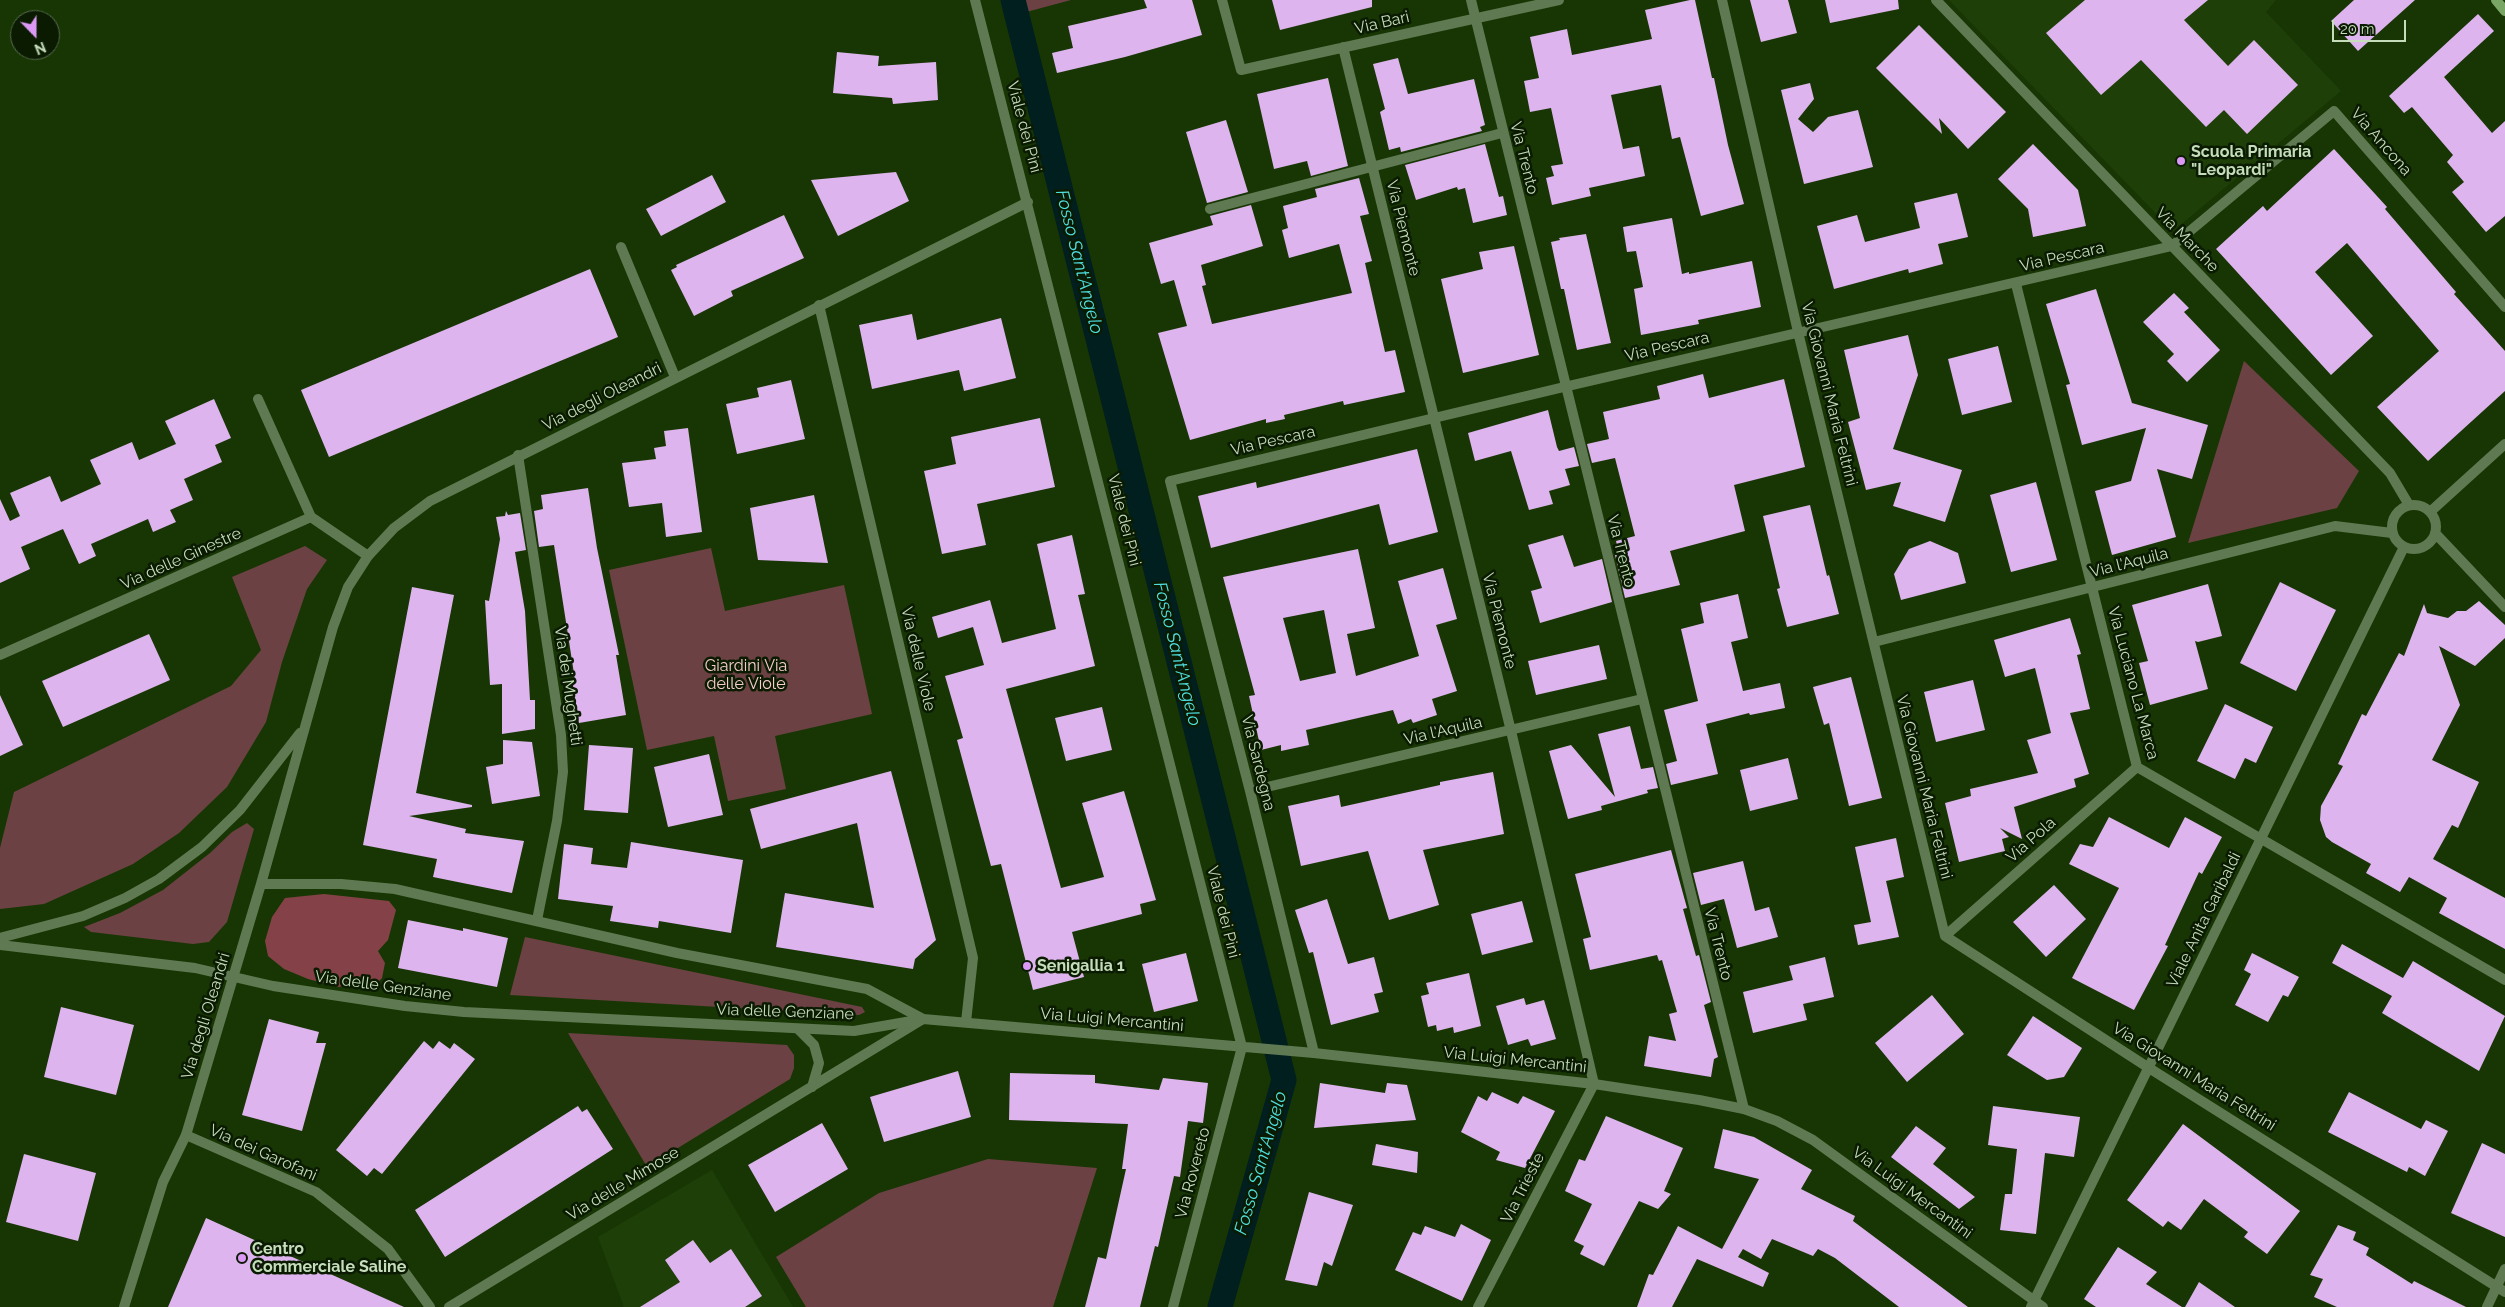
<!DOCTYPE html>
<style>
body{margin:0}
#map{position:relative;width:2505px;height:1307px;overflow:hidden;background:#183604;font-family:Raleway,sans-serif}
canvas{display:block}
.north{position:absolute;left:10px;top:10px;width:50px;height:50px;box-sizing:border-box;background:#0a1b02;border:1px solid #55694c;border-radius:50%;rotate:158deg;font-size:14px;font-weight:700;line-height:20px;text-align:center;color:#c5ddbb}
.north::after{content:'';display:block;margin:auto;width:18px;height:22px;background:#db99f5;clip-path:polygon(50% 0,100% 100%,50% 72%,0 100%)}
.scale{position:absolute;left:2332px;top:20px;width:74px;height:22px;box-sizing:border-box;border:2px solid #c5ddbb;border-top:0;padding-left:6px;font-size:15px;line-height:18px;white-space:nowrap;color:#c5ddbb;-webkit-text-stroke:4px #0a1b02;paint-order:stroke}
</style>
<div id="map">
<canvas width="2505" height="1307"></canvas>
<div class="north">N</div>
<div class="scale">20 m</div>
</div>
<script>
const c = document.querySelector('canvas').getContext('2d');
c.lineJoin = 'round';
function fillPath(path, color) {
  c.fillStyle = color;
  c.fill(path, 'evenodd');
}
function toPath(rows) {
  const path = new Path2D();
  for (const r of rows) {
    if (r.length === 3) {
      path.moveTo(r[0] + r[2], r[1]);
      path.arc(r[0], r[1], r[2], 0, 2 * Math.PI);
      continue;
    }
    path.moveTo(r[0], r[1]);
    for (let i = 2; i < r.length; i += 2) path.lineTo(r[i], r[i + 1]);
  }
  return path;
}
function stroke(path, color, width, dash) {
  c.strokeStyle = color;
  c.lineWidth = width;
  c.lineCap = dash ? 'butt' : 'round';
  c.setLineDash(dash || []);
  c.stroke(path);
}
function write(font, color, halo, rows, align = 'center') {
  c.font = font + ' Raleway,sans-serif';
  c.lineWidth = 5;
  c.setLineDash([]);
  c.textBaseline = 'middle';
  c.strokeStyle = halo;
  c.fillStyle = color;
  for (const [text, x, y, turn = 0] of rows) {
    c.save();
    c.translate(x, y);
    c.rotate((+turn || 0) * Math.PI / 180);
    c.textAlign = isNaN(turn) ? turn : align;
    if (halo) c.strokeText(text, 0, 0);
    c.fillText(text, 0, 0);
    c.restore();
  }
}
fillPath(toPath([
 [1949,0,2276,0,2266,12,2341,91,2173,231],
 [712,1170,793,1307,624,1307,598,1237]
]), '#1e4008');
fillPath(toPath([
 [1015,0,1071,0,1019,14],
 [2244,361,2359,471,2337,508,2188,543],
 [305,546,327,560,307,589,282,662,266,722,227,787,179,833,133,864,44,904,0,909,0,848,14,792,231,686,261,650,232,577],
 [711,548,725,611,844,585,872,714,775,736,786,789,728,801,714,736,647,750,609,570],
 [247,823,254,829,227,922,209,942,193,944,91,932,84,927,120,913,163,890,210,853,232,832],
 [525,937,862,1007,865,1012,859,1015,510,995],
 [568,1033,787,1045,794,1055,794,1068,790,1079,647,1167],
 [988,1159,1097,1168,1053,1307,806,1307,776,1257,879,1193]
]), '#6c4144');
fillPath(toPath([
 [324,894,389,901,396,910,388,940,378,951,385,963,382,978,376,984,358,981,339,987,308,979,284,969,268,956,265,941,272,917,285,898]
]), '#844248');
stroke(toPath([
 [1013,0,1284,1080,1220,1307]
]), '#011f1f', 25);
fillPath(toPath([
 [1144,0,1192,0,1202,35,1125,57,1057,73,1052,53,1073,48,1068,26,1147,8],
 [1272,0,1372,0,1372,7,1280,30],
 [1690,0,1695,0,1712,78,1714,78,1728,145,1744,204,1701,216,1680,137,1672,139,1661,85,1611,95,1623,149,1639,146,1645,176,1589,188,1591,196,1552,205,1546,178,1554,176,1551,166,1563,164,1551,108,1530,112,1524,81,1539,78,1530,37,1567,29,1572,55,1652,39,1645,10],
 [1750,0,1788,0,1797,33,1761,42],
 [1825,0,1898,0,1899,9,1830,23],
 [2085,0,2208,0,2184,20,2228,66,2254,40,2298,85,2247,134,2224,110,2206,127,2141,60,2101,95,2046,33],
 [2354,0,2415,0,2358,51,2331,21],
 [2478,14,2494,31,2444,77,2492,133,2505,121,2505,216,2486,232,2452,192,2464,182,2447,162,2453,155,2412,107,2404,113,2389,96],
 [1919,25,2006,112,1968,149,1939,118,1942,134,1876,68],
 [837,52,879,56,878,66,936,62,938,100,893,104,892,98,833,93],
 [1398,58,1408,94,1474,79,1485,125,1480,127,1482,131,1401,152,1400,147,1389,150,1380,112,1385,109,1373,64],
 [1328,78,1348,166,1311,176,1307,161,1274,169,1257,94],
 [1810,83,1814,99,1798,119,1813,132,1828,117,1858,110,1873,167,1804,184,1781,90],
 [1226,120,1248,192,1207,203,1186,132],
 [1485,144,1499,197,1503,196,1507,215,1473,223,1465,188,1458,190,1457,187,1416,200,1405,165],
 [2033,144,2078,190,2086,226,2033,237,2028,209,1998,179],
 [2334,149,2387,207,2385,209,2456,292,2454,294,2505,351,2505,391,2428,461,2377,407,2439,351,2347,243,2315,272,2373,336,2331,375,2216,249,2263,206,2267,211],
 [896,172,909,201,838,236,811,180],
 [712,175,726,202,661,236,646,209],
 [1359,178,1369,214,1360,216,1372,261,1365,263,1385,352,1395,350,1405,392,1344,405,1343,401,1284,415,1285,419,1266,423,1266,419,1190,440,1158,333,1187,326,1174,280,1161,284,1149,243,1213,225,1210,216,1251,205,1263,246,1201,265,1206,285,1202,286,1212,324,1352,293,1339,244,1289,258,1282,230,1288,228,1283,206,1317,197,1315,189],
 [1957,193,1968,237,1938,244,1943,264,1909,273,1908,269,1834,289,1817,226,1857,215,1865,242,1920,228,1914,203],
 [784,215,804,258,731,291,733,296,694,316,671,270,677,267,676,265],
 [1672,218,1682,274,1689,272,1689,274,1752,261,1761,307,1698,320,1699,324,1641,335,1634,289,1643,287,1636,251,1627,252,1623,227],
 [1586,234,1611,343,1577,350,1564,289,1561,289,1551,242,1560,240,1559,238],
 [1514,246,1539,355,1463,373,1441,279,1483,269,1479,252],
 [590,269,618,337,329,457,301,390],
 [2096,289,2132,403,2208,425,2192,479,2157,469,2176,537,2112,555,2095,491,2131,481,2146,428,2082,445,2066,385,2070,384,2046,304],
 [2174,293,2189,308,2184,312,2220,350,2187,382,2167,361,2174,354,2143,322],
 [912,314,917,340,1001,318,1016,378,964,391,959,370,872,389,859,325],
 [1908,335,1918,375,1893,449,1962,470,1945,522,1893,506,1901,482,1866,490,1848,422,1860,418,1844,350],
 [1998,346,2012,402,1962,415,1948,359],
 [1703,374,1709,398,1784,379,1805,467,1734,485,1745,531,1670,551,1680,585,1625,598,1615,555,1619,554,1616,541,1635,536,1615,458,1592,463,1587,444,1609,439,1603,412,1660,399,1657,386],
 [791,380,805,439,737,454,726,404,759,397,757,388],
 [214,399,231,438,215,445,222,462,184,479,193,500,170,510,176,522,153,532,148,519,91,544,96,556,79,564,63,529,21,547,30,569,0,583,0,499,10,521,20,516,10,493,50,476,61,502,101,484,90,460,132,442,139,460,176,444,165,421],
 [1548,410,1557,447,1559,451,1574,447,1579,466,1565,469,1570,485,1549,491,1553,504,1529,510,1511,451,1475,461,1468,433],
 [1040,418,1055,487,977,504,986,545,942,554,924,471,956,464,951,437],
 [688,428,702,532,666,537,662,503,629,507,622,463,656,459,654,448,666,446,664,431],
 [1417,449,1438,532,1389,545,1379,504,1211,548,1198,496,1256,482,1257,488],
 [2036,482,2057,560,2011,572,1990,495],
 [588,488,597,548,619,655,616,655,626,715,579,723,572,680,575,680,554,545,539,547,534,511,543,509,541,495],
 [814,495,828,563,758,560,750,508],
 [1810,505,1827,576,1829,575,1839,614,1787,627,1777,589,1780,588,1763,516],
 [506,511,508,515,520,513,526,550,515,552,525,611,530,700,535,700,535,729,502,734,502,684,490,685,485,600,489,601,500,539,496,517,505,516],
 [1072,535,1085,594,1078,595,1095,666,1006,689,1061,888,1104,877,1082,803,1124,791,1156,900,1140,904,1142,914,1072,932,1084,977,1033,990,1001,864,991,866,957,740,963,738,945,676,984,665,973,627,938,638,932,617,990,600,1002,643,1056,629,1037,544],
 [1563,535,1574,567,1602,559,1612,602,1540,623,1531,591,1542,588,1528,545],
 [1930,541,1958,553,1966,583,1901,600,1894,574,1909,549],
 [1358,549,1375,628,1347,634,1356,676,1419,656,1398,581,1443,568,1457,619,1436,625,1457,691,1432,699,1437,715,1413,723,1411,719,1398,724,1393,710,1306,730,1309,745,1281,751,1281,745,1261,750,1249,696,1255,695,1223,577],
 [1324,610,1336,673,1300,681,1283,618],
 [2280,582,2336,610,2296,691,2240,663],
 [2208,584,2222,636,2198,642,2195,641,2208,689,2150,705,2139,663,2148,661,2132,605],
 [412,587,454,595,416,793,472,805,472,807,409,816,466,829,465,833,524,841,512,893,433,877,437,859,363,845],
 [1738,594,1748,638,1731,642,1743,691,1780,683,1785,708,1750,715,1749,713,1706,724,1718,774,1671,785,1666,764,1677,761,1664,710,1698,701,1681,629,1704,623,1700,603],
 [2479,601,2505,625,2505,638,2475,666,2439,646,2460,705,2432,760,2479,782,2458,828,2452,825,2433,859,2505,898,2505,949,2439,913,2447,898,2409,877,2400,892,2366,873,2371,864,2332,842,2326,837,2320,820,2321,806,2343,766,2338,764,2362,714,2366,716,2399,653,2404,656,2424,604,2427,613,2448,618,2457,611,2466,611],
 [2070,618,2081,654,2077,655,2090,709,2070,713,2089,774,2074,779,2076,787,2014,807,2022,839,2000,828,2009,837,2002,839,2005,851,1959,862,1945,803,1971,796,1970,789,2038,773,2027,740,2051,733,2035,668,2005,677,1994,640],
 [149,634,170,680,63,727,42,681],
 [1599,645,1607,679,1536,695,1528,661],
 [1851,677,1882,798,1849,806,1829,723,1824,725,1813,687],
 [1973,680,1985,730,1936,742,1924,692],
 [0,695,23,745,0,756],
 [2225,704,2273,727,2256,763,2245,758,2235,779,2197,761],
 [1102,707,1112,750,1066,761,1055,718],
 [1630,726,1641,769,1653,767,1658,788,1647,790,1648,793,1601,806,1602,810,1568,819,1549,751,1571,745,1615,797,1598,734],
 [503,740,532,742,540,796,492,804,486,767,503,764],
 [589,745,633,748,628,813,584,810],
 [709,754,723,815,668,827,654,767],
 [1788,758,1798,799,1750,811,1740,770],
 [891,771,936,940,915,959,913,969,776,947,785,893,874,908,857,823,761,849,750,809],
 [1493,772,1504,834,1423,850,1439,905,1389,920,1368,851,1301,866,1288,806,1339,795,1341,807,1440,785,1440,782],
 [2109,817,2169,848,2185,817,2222,837,2202,874,2199,872,2165,945,2168,946,2134,1010,2072,978,2119,888,2069,864,2080,844,2093,847],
 [1896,838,1904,877,1886,881,1899,937,1858,945,1854,925,1871,922,1855,847],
 [631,842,743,860,731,933,659,921,658,928,610,921,613,906,558,899,564,844,593,848,591,864,627,868],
 [1671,850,1687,908,1683,909,1696,956,1699,955,1711,1002,1704,1005,1718,1057,1714,1059,1711,1077,1644,1066,1649,1036,1676,1041,1669,1014,1677,1012,1662,960,1659,961,1657,955,1590,970,1583,939,1591,937,1575,874],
 [1743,861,1755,911,1769,907,1778,937,1737,948,1724,899,1701,905,1693,873],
 [2054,885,2086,919,2046,957,2013,922],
 [1327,899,1348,964,1374,957,1383,992,1374,994,1379,1012,1331,1025,1313,952,1309,953,1295,910],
 [1522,901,1533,942,1482,955,1471,914],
 [408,920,463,931,463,928,508,938,497,987,398,968],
 [2342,944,2403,978,2413,961,2505,1016,2479,1071,2382,1013,2392,996,2332,963],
 [1186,953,1198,1001,1154,1012,1142,964],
 [2252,953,2299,977,2288,997,2283,995,2268,1022,2235,1005,2251,974,2244,970],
 [1825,957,1834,997,1803,1004,1807,1020,1753,1033,1743,992,1793,980,1789,966],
 [1469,973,1481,1026,1454,1033,1453,1027,1437,1031,1436,1025,1428,1027,1421,996,1429,994,1426,983],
 [1932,995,1964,1034,1907,1082,1875,1043],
 [1524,998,1526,1005,1544,1000,1556,1039,1531,1046,1528,1039,1508,1045,1496,1006],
 [61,1007,134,1025,116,1095,44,1077],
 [2033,1016,2082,1048,2064,1077,2047,1080,2007,1055],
 [269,1019,319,1032,316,1043,326,1043,302,1131,242,1115],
 [424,1041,433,1049,439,1041,450,1049,454,1043,475,1059,382,1174,374,1168,367,1176,336,1150],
 [958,1071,971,1117,884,1142,870,1097],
 [1010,1073,1095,1075,1095,1083,1159,1090,1163,1078,1208,1083,1203,1123,1188,1121,1180,1177,1174,1176,1158,1247,1155,1246,1140,1307,1085,1307,1098,1257,1106,1259,1126,1169,1122,1169,1128,1124,1009,1120],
 [1320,1083,1385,1093,1387,1083,1407,1085,1416,1120,1314,1128],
 [1492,1092,1518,1104,1523,1096,1555,1111,1525,1168,1496,1160,1500,1152,1461,1132,1478,1096,1487,1101],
 [2349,1092,2421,1129,2426,1120,2448,1131,2425,1176,2409,1167,2407,1172,2328,1132],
 [578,1106,582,1112,587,1109,613,1149,445,1257,415,1210],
 [1993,1106,2080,1117,2074,1157,2045,1153,2036,1234,2000,1230,2005,1194,2012,1194,2017,1149,1988,1145],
 [1606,1116,1683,1148,1664,1191,1671,1194,1658,1209,1639,1201,1604,1266,1580,1254,1584,1246,1574,1241,1592,1204,1565,1191,1579,1159,1585,1161],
 [822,1123,848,1169,775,1212,748,1165],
 [2183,1124,2300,1211,2267,1254,2244,1237,2248,1232,2204,1199,2181,1230,2168,1221,2163,1227,2127,1200],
 [1916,1126,1946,1148,1933,1164,1975,1197,1959,1209,1891,1157],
 [1723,1129,1754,1137,1812,1170,1801,1189,1855,1216,1853,1221,1968,1307,1899,1307,1835,1258,1818,1249,1813,1256,1772,1239,1761,1259,1743,1249,1738,1257,1769,1273,1763,1287,1697,1259,1672,1307,1637,1307,1649,1274,1653,1275,1678,1226,1722,1249,1759,1179,1714,1168],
 [2482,1143,2505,1154,2505,1237,2451,1213],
 [1376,1144,1418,1152,1417,1173,1372,1165],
 [24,1154,96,1173,78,1241,6,1222],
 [1309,1192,1353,1205,1332,1266,1324,1262,1317,1286,1285,1280],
 [206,1218,261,1243,404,1307,168,1307],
 [1461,1224,1491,1240,1462,1301,1395,1270,1413,1232,1421,1235,1425,1226,1455,1237],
 [2338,1225,2356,1232,2353,1240,2369,1248,2366,1255,2412,1284,2414,1281,2466,1307,2337,1307,2314,1297,2323,1279,2310,1275],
 [693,1240,710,1263,731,1249,762,1296,745,1307,640,1307,680,1282,665,1260],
 [2118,1247,2157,1272,2146,1284,2182,1307,2096,1307,2084,1299],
 [2199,1282,2235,1307,2185,1307]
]), '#ddb4ee');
stroke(toPath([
 [1222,0,1241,70,1559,0],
 [1471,0,1744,1109],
 [1722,0,1798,332,1945,936,2149,1068,2505,1292],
 [1936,0,2390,473,2409,505],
 [1343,47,1511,731,1594,1084,1478,1307],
 [1210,209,1502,133],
 [621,247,675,377],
 [2016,284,2137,767,2505,980],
 [819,305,973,958,966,1022],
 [258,399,311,517],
 [518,455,561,735,563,772,557,821,537,920],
 [2414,527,22],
 [2430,512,2505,444],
 [2435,533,2505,607],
 [1874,642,2335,526,2392,533],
 [0,655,311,517,368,556],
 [1250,791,1642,699],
 [1945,936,2137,767],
 [798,1029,814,1045,819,1063,812,1087],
 [1314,1053,1250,791,1170,481,1564,387,2172,246,2334,111,2505,307],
 [186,1135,316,1192,388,1249,430,1307],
 [449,1307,923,1019],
 [2031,1307,2404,547],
 [2487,1307,2505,1269]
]), '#5f7a52', 10);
stroke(toPath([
 [975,0,1242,1047,1173,1307],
 [261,884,341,884,395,889,677,953,867,989,923,1019],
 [0,938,83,916,125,898,159,879,202,847,240,810,300,733],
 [0,945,195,968,273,986,405,1006,464,1012,854,1031,923,1019,1314,1053,1594,1084,1699,1100,1744,1109,1777,1121,1813,1140,2043,1307],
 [124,1307,163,1182,186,1135,261,884,333,627,348,587,368,556,394,528,430,501,1028,202]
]), '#5f7a52', 10);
stroke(toPath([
 [2496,0,2505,11]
]), '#7aa665', 10);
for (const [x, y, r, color] of [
 [2181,161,5,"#db99f5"],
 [1027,966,5,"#db99f5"],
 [242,1258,5,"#db99f5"]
]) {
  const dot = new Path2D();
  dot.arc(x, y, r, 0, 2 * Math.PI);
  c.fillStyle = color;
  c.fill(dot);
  stroke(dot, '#0a1b02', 2);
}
write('16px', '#c5ddbb', '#0a1b02', [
 ["Via Bari",1382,23,-13],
 ["Viale dei Pini",1024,127,75],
 ["Via Ancona",2381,142,49],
 ["Via Trento",1524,158,76],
 ["Via Piemonte",1403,228,76],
 ["Via Marche",2187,240,46],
 ["Via Pescara",2062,257,-13],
 ["Via Pescara",1667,347,-13],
 ["Via Giovanni Maria Feltrini",1829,394,76],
 ["Via degli Oleandri",602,397,-27],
 ["Via Pescara",1273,441,-13],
 ["Viale dei Pini",1124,520,76],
 ["Via Trento",1621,551,76],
 ["Via delle Ginestre",181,559,-24],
 ["Via l'Aquila",2129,563,-14],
 ["Via Piemonte",1499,621,76],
 ["Via delle Viole",918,659,77],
 ["Via Luciano La Marca",2133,683,75],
 ["Via dei Mughetti",568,686,82],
 ["Via l'Aquila",1443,731,-13],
 ["Via Sardegna",1258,763,76],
 ["Via Giovanni Maria Feltrini",1924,787,76],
 ["Via Pola",2031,840,-41],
 ["Viale dei Pini",1223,912,76],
 ["Viale Anita Garibaldi",2204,920,-64],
 ["Via Trento",1718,944,76],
 ["Via delle Genziane",383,986,8],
 ["Via delle Genziane",785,1012,2],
 ["Via degli Oleandri",206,1016,-73],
 ["Via Luigi Mercantini",1112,1020,5],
 ["Via Luigi Mercantini",1515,1060,6],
 ["Via Giovanni Maria Feltrini",2194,1077,32],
 ["Via dei Garofani",263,1153,24],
 ["Via Rovereto",1193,1173,-75],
 ["Via delle Mimose",623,1184,-31],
 ["Via Trieste",1523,1188,-63],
 ["Via Luigi Mercantini",1912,1193,36]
]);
write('bold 16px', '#c5ddbb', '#0a1b02', [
 ["Scuola Primaria",2191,152],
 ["\"Leopardi\"",2191,170],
 ["Senigallia 1",1037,966],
 ["Centro",252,1249],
 ["Commerciale Saline",252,1267]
], 'left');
write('16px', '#f7ccce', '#0a1b02', [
 ["Giardini Via",746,666],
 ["delle Viole",746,684]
]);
write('italic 18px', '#4fdfe0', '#0a1b02', [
 ["Fosso Sant'Angelo",1079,262,76],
 ["Fosso Sant'Angelo",1177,654,76],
 ["Fosso Sant'Angelo",1261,1163,-74]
]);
</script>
